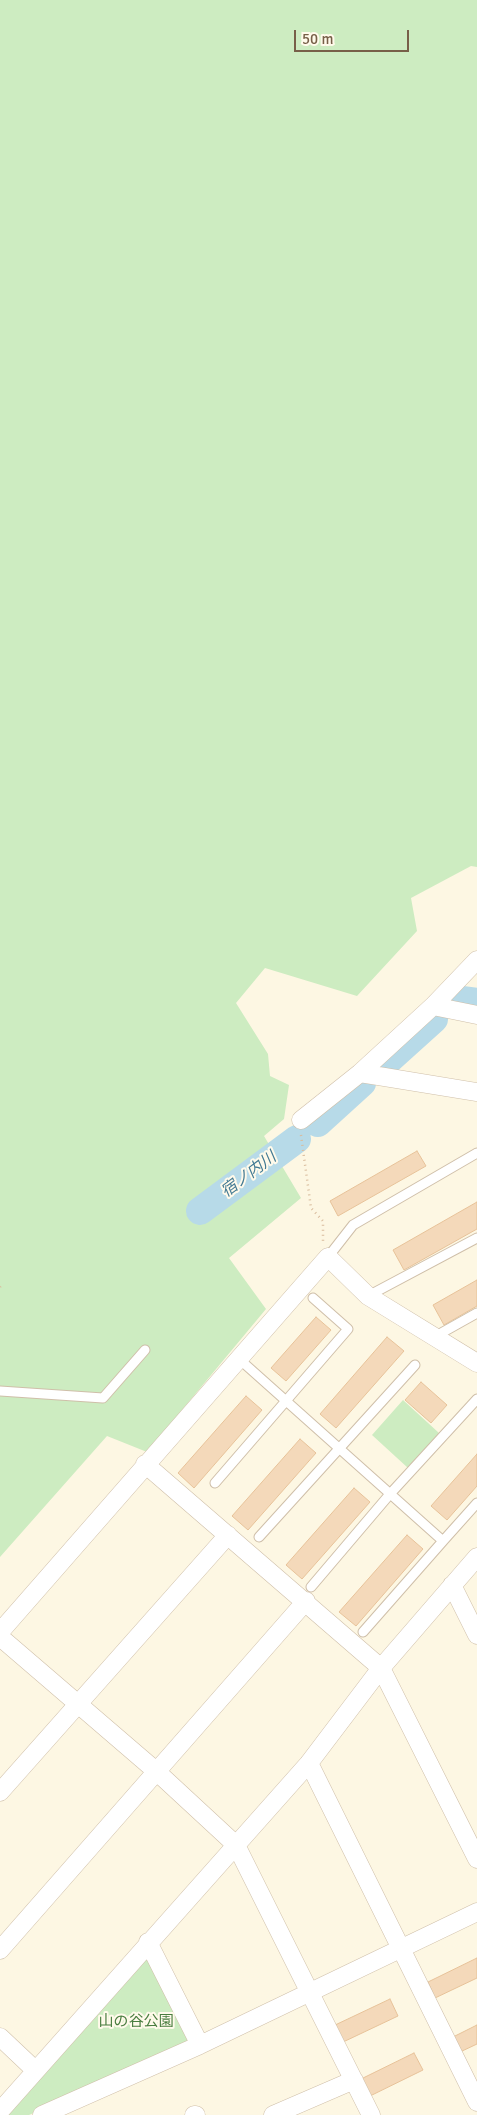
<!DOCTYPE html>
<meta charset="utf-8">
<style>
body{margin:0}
#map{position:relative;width:477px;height:2115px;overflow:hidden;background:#fdf7e3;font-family:Signika,sans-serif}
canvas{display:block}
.scale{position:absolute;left:294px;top:30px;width:115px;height:22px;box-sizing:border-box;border:2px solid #775f48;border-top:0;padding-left:6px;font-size:15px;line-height:18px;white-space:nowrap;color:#775f48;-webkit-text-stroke:4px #fffaeb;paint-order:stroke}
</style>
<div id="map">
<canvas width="477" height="2115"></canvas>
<div class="scale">50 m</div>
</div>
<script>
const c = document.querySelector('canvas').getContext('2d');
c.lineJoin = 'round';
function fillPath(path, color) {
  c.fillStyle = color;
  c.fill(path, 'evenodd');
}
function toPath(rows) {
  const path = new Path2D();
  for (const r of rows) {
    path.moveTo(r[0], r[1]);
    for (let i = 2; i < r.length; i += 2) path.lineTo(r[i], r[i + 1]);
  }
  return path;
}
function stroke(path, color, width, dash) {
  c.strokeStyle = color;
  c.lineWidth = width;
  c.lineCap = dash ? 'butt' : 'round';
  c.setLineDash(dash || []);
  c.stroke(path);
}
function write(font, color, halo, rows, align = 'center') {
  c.font = font + ' Signika,"Noto Sans JP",sans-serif';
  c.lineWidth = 4;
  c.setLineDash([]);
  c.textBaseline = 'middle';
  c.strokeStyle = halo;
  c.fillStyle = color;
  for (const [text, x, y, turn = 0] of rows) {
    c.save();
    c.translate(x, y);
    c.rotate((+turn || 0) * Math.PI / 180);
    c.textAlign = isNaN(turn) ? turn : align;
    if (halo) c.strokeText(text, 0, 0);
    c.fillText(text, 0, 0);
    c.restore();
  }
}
fillPath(toPath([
 [0,0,477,0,477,867,471,866,411,898,417,931,357,996,265,968,236,1003,268,1054,270,1076,289,1085,284,1119,264,1136,301,1198,229,1258,266,1309,147,1452,107,1436,0,1557],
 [403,1400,439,1433,408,1468,372,1435],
 [146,1957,188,2041,186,2045,29,2115,5,2115]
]), '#cdecc1');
stroke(toPath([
 [456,999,477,1002],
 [383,1065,434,1019],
 [318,1123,362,1083],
 [200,1211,297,1139]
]), '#b7dae8', 28);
const building = toPath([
 [417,1151,426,1166,338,1216,330,1201,417,1151],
 [477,1202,477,1229,404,1270,393,1250,477,1202],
 [477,1280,477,1306,444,1325,433,1305,477,1280],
 [316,1317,331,1330,286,1381,271,1368,316,1317],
 [387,1337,404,1351,336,1428,320,1414,387,1337],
 [421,1382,447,1405,431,1423,405,1400,421,1382],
 [246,1396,262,1410,194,1488,178,1473,246,1396],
 [300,1439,316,1453,248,1530,232,1516,300,1439],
 [477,1454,477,1486,447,1520,431,1506,477,1454],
 [354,1488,370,1502,302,1579,286,1565,354,1488],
 [407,1535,423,1549,356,1626,339,1612,407,1535],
 [477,1958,477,1978,435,1998,428,1982,477,1958],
 [390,1999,398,2016,341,2043,333,2026,390,1999],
 [477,2025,477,2044,460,2052,453,2037,477,2025],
 [414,2053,423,2070,368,2097,359,2080,414,2053]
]);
fillPath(building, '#f4d9ba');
stroke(building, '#e7c299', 1);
const service = toPath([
 [328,1257,353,1225,477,1153],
 [368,1296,477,1238],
 [436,1336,477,1313],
 [238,1358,443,1541,477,1503],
 [0,1391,103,1398,145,1350],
 [215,1483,348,1329,313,1298],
 [259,1537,415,1365],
 [311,1587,390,1494,477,1399],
 [363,1632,443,1541]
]);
const minor = toPath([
 [433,1006,477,1015],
 [360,1073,477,1092],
 [301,1120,360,1073,433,1006,477,960],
 [145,1464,381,1668,477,1859],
 [452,1585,477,1635],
 [0,1632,328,1257,368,1296,477,1363],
 [0,1637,156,1771,236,1845,371,2115],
 [309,1763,477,2102],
 [0,1792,228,1535],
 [148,1942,200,2045],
 [0,1950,306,1601],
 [0,2037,35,2070],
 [0,2111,309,1763,381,1668,477,1557],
 [42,2115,200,2045,477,1912],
 [194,2115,196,2115],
 [273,2115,354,2080]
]);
stroke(service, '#cfbfa9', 11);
stroke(minor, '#cfbfa9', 19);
stroke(toPath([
 [301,1135,311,1208,323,1221,323,1241],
 [0,1287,3,1283]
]), '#d9bc9d', 2.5, [1, 4]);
stroke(service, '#fff', 9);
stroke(minor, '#fff', 18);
write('15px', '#497d3f', '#fffaeb', [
 ["山の谷公園",136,2022]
]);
write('italic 16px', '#437a93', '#fffaeb', [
 ["宿ノ内川",249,1175,-37]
]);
</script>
